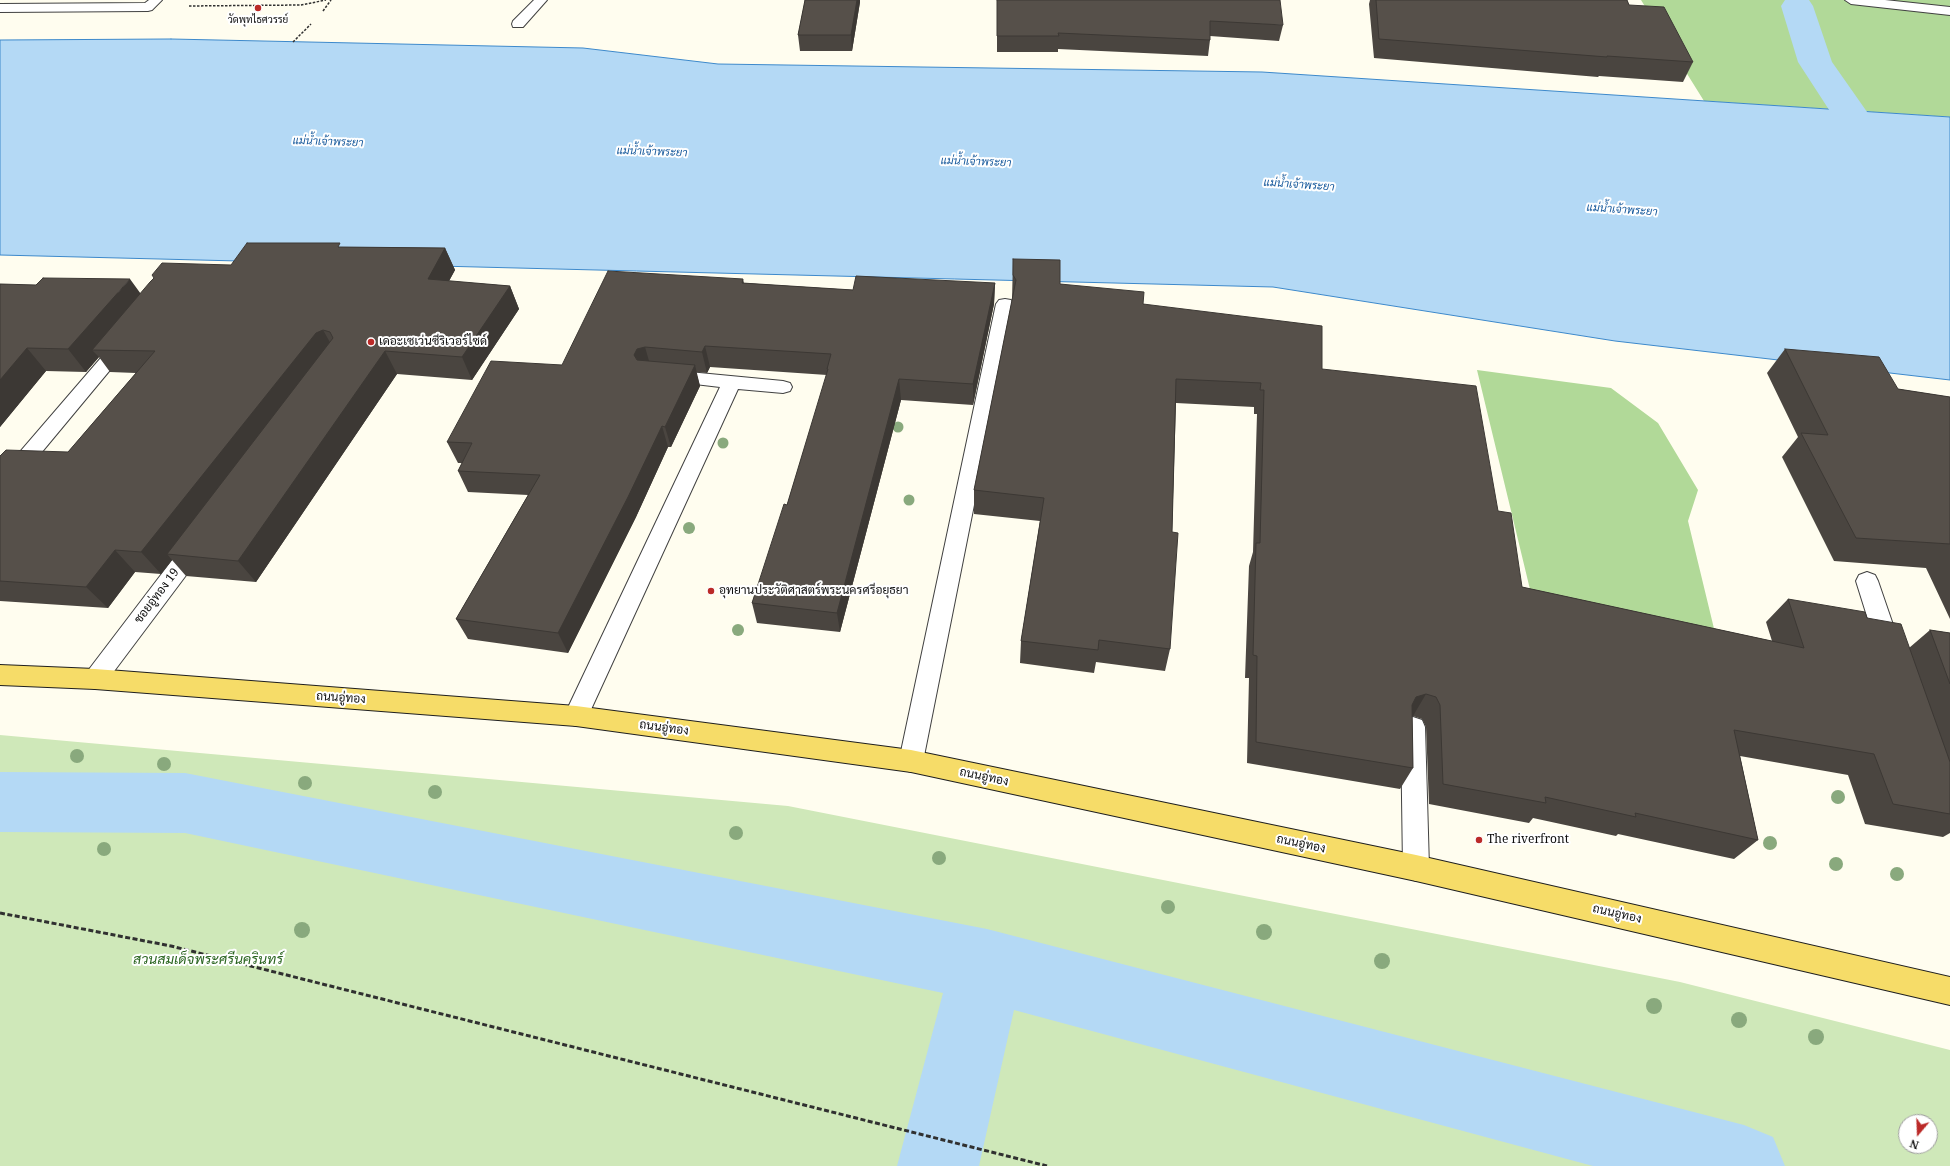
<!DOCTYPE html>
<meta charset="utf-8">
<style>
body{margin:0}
#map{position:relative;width:1950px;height:1166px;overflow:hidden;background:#fffdef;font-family:"Noto Serif",serif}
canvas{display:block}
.north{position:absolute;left:1898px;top:1114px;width:40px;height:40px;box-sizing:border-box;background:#fff;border:1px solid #9f9f9f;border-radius:50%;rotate:199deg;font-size:11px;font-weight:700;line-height:16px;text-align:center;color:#0e0e0e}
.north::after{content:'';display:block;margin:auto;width:14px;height:18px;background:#bb2a28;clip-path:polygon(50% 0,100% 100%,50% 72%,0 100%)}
</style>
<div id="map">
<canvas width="1950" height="1166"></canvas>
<div class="north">N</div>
</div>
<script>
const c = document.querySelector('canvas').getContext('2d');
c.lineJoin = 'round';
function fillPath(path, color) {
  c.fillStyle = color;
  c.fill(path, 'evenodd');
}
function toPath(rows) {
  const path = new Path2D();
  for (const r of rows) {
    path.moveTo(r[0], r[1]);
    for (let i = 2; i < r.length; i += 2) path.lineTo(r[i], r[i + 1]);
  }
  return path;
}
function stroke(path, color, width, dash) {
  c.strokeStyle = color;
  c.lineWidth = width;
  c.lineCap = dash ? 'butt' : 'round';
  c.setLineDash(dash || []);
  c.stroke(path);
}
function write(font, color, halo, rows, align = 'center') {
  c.font = font + ' "Noto Serif",Sarabun,serif';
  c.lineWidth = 4;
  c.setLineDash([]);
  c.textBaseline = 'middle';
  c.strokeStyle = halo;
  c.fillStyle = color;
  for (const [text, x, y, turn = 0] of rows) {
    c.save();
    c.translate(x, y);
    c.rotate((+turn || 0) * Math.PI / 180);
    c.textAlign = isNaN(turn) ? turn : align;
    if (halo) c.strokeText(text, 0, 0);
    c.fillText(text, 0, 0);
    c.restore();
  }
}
fillPath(toPath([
 [0,735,788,806,1680,982,1950,1050,1950,1166,0,1166],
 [1906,1122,1930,1122,1930,1146,1906,1146]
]), '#cfe8b9');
fillPath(toPath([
 [1641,0,1950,0,1950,117,1704,101],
 [1477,370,1611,388,1658,423,1698,490,1688,521,1717,641,1535,610]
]), '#b1d998');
const water = toPath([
 [171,39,583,48,718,64,1262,72,1950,117,1950,380,1615,341,1273,287,0,255,0,40,171,39]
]);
fillPath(water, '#b4d9f5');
stroke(water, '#3d89cb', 1);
fillPath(toPath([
 [1785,0,1809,0,1813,6,1832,62,1912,176,1906,184,1892,188,1878,184,1872,176,1798,62,1781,6,1785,0],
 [0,772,185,773,987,929,1744,1125,1773,1137,1785,1166,1593,1166,1014,1010,979,1166,897,1166,943,993,185,833,0,832,0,772]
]), '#b4d9f5');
const service = toPath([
 [149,0,162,0,152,10,148,11,0,12,0,4,145,3,149,0],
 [534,0,547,0,523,27,513,27,512,24,513,21,534,0],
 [1005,299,1011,300,1014,304,923,761,920,769,911,772,902,769,899,761,996,304,999,300,1005,299],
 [124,336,130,338,133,342,130,346,7,494,0,496,0,475,118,338,124,336],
 [668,370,783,381,790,383,792,387,790,391,783,393,738,389,588,716,585,723,576,726,567,723,564,716,720,387,661,380,659,376,661,372,668,370],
 [1867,572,1875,575,1878,581,1901,648,1897,655,1889,657,1881,655,1877,648,1856,581,1859,575,1867,572],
 [1413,717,1422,720,1425,727,1429,868,1425,877,1416,881,1407,877,1403,868,1401,727,1404,720,1413,717]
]);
const minor = toPath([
 [1845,0,1885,0,1950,7,1950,15,1851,4,1845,0],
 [197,536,205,538,208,544,205,550,103,686,95,689,87,686,83,679,87,672,189,538,197,536]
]);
const primary = toPath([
 [0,665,95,669,576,706,911,750,1416,855,1950,977,1950,1005,1416,881,911,772,576,726,95,689,0,685,0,665]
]);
stroke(service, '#414141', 2);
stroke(minor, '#414141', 2);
stroke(primary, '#1f1f1f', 2);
stroke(toPath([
 [189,6,301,5,326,0],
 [323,11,331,0],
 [293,42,311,24]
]), '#303030', 1.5, [2.5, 1.5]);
stroke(toPath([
 [0,913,171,946,1047,1166]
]), '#303030', 3, [5, 2.5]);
fillPath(service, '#fff');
fillPath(minor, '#fff');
fillPath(primary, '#f6dc68');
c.fillStyle = '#89a97d';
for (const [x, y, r] of [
 [898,427,5.5],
 [723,443,5.5],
 [909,500,5.5],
 [689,528,6],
 [738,630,6],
 [77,756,7],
 [164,764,7],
 [305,783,7],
 [435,792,7],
 [1838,797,7],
 [736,833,7],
 [1770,843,7],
 [104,849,7],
 [939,858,7],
 [1836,864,7],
 [1897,874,7],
 [1168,907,7],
 [302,930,8],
 [1264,932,8],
 [1382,961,8],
 [1654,1006,8],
 [1739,1020,8],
 [1816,1037,8]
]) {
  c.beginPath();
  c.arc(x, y, r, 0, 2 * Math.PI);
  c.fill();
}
fillPath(toPath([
 [805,0,860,0,860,2,852,51,800,51,798,35],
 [997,0,1283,25,1279,41,1210,36,1210,40,1208,56,1058,49,1058,52,997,52],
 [1370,0,1627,0,1629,5,1693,62,1683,82,1599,76,1598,77,1374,58,1369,4],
 [342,247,445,248,455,270,449,281,510,286,519,309,472,380,397,374,256,582,186,576,172,560,161,574,135,572,108,608,0,601,0,456,68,452,136,373,110,372,99,357,86,372,46,371,0,427,0,284,141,294,154,278,231,265],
 [1013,259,1060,284,1143,304,1322,369,1498,511,1522,587,1772,641,1766,622,1788,599,1867,618,1909,648,1930,630,1950,633,1950,833,1943,837,1865,824,1848,775,1740,756,1758,840,1734,859,1618,834,1616,836,1533,818,1529,823,1429,804,1426,727,1422,719,1413,716,1412,716,1413,768,1400,789,1247,763,1249,678,1245,678,1249,566,1253,552,1257,414,1254,414,1254,407,1176,403,1172,532,1170,649,1165,671,1096,662,1094,673,1020,663,1021,641,1040,521,974,514,974,490,1012,300],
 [743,279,744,283,853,290,995,283,994,304,973,405,901,400,840,632,757,623,752,603,787,505,827,375,710,367,707,373,696,372,700,386,671,447,668,447,636,517,568,653,468,639,456,619,528,495,468,492,458,471,462,463,458,463,447,442,562,365],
 [1785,349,1898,389,1950,397,1950,619,1926,568,1834,561,1782,457,1798,437,1767,373]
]), '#4a4540');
fillPath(toPath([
 [857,0,860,0,860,2,852,51,851,35],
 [445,248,455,270,438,301,428,279],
 [130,279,146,301,92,350,99,357,86,372,68,349],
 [995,283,994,304,973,405,973,384],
 [510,286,519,309,472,380,462,357],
 [323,330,336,353,167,554,172,560,161,574,141,552,316,333],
 [705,346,710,367,707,373,702,352],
 [645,347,651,368,644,370,634,355,637,349],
 [27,348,46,371,0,427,0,380],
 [385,351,397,374,256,582,238,561],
 [695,365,700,386,671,447,665,427],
 [899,379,901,400,840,632,837,613],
 [662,426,668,447,636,517,568,653,558,633],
 [115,550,135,572,108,608,86,587],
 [1426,694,1413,716,1404,719,1416,697]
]), '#3c3834');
const building = toPath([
 [805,0,857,0,851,35,798,35,805,0],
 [997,0,1280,0,1283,25,1210,21,1210,40,1058,33,1059,36,997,36,997,0],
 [1376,0,1627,0,1629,5,1664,7,1693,62,1607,56,1607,57,1379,39,1376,0],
 [247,243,340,243,338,247,445,248,428,279,510,286,462,357,385,351,238,561,167,554,333,338,330,332,323,330,316,333,141,552,115,550,86,587,0,581,0,456,6,450,68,452,155,351,92,350,150,282,154,278,152,275,162,263,231,265,247,243],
 [1013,259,1060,260,1060,284,1144,292,1143,304,1322,326,1322,369,1476,386,1498,511,1511,513,1522,587,1804,648,1788,599,1865,612,1867,618,1901,624,1950,762,1950,814,1893,804,1874,754,1734,730,1758,840,1635,813,1636,817,1545,797,1546,803,1443,784,1440,705,1436,697,1426,694,1416,697,1412,705,1413,768,1256,742,1257,656,1253,655,1256,543,1260,543,1264,390,1260,390,1261,383,1176,379,1172,532,1178,533,1170,649,1099,640,1098,650,1021,641,1044,498,974,490,1016,280,1013,275,1013,259],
 [608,271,743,279,742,283,853,290,856,276,995,283,973,384,899,379,837,613,752,603,784,504,787,505,828,369,827,369,831,354,705,346,702,352,645,347,637,349,634,355,637,360,695,365,665,427,662,426,628,497,558,633,456,619,540,475,458,471,472,443,447,442,491,361,562,365,608,271],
 [43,278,130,279,68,349,27,348,0,380,0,284,36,285,43,278],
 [1785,349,1879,357,1898,389,1950,397,1950,544,1856,538,1801,433,1828,435,1785,349],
 [1930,630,1950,633,1950,684,1930,630]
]);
fillPath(building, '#56504a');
stroke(building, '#3c3834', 1);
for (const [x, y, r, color] of [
 [258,8,4,"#bb2a28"],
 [371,342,4,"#bb2a28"],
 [711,591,4,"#bb2a28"],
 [1479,840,4,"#bb2a28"]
]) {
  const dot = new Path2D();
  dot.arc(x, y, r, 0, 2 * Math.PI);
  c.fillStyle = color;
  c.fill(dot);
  stroke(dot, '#fff', 1.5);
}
write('10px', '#0e0e0e', '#fff', [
 ["วัดพุทไธศวรรย์",258,20]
]);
write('italic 11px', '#195b9d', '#fff', [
 ["แม่น้ำเจ้าพระยา",328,142,2],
 ["แม่น้ำเจ้าพระยา",652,152,2],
 ["แม่น้ำเจ้าพระยา",976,162,2],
 ["แม่น้ำเจ้าพระยา",1299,185,4],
 ["แม่น้ำเจ้าพระยา",1622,210,4]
]);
write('12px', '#0e0e0e', '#fff', [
 ["เดอะเซเว่นซีริเวอร์ไซด์",379,342],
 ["อุทยานประวัติศาสตร์พระนครศรีอยุธยา",719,591],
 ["The riverfront",1487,840]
], 'left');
write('12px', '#0e0e0e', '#fff', [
 ["ซอยอู่ทอง 19",157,596,-53],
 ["ถนนอู่ทอง",341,698,4],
 ["ถนนอู่ทอง",664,728,8],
 ["ถนนอู่ทอง",984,777,12],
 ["ถนนอู่ทอง",1301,844,12],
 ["ถนนอู่ทอง",1617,914,13]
]);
write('italic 14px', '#29641f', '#fff', [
 ["สวนสมเด็จพระศรีนครินทร์",208,960]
]);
</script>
